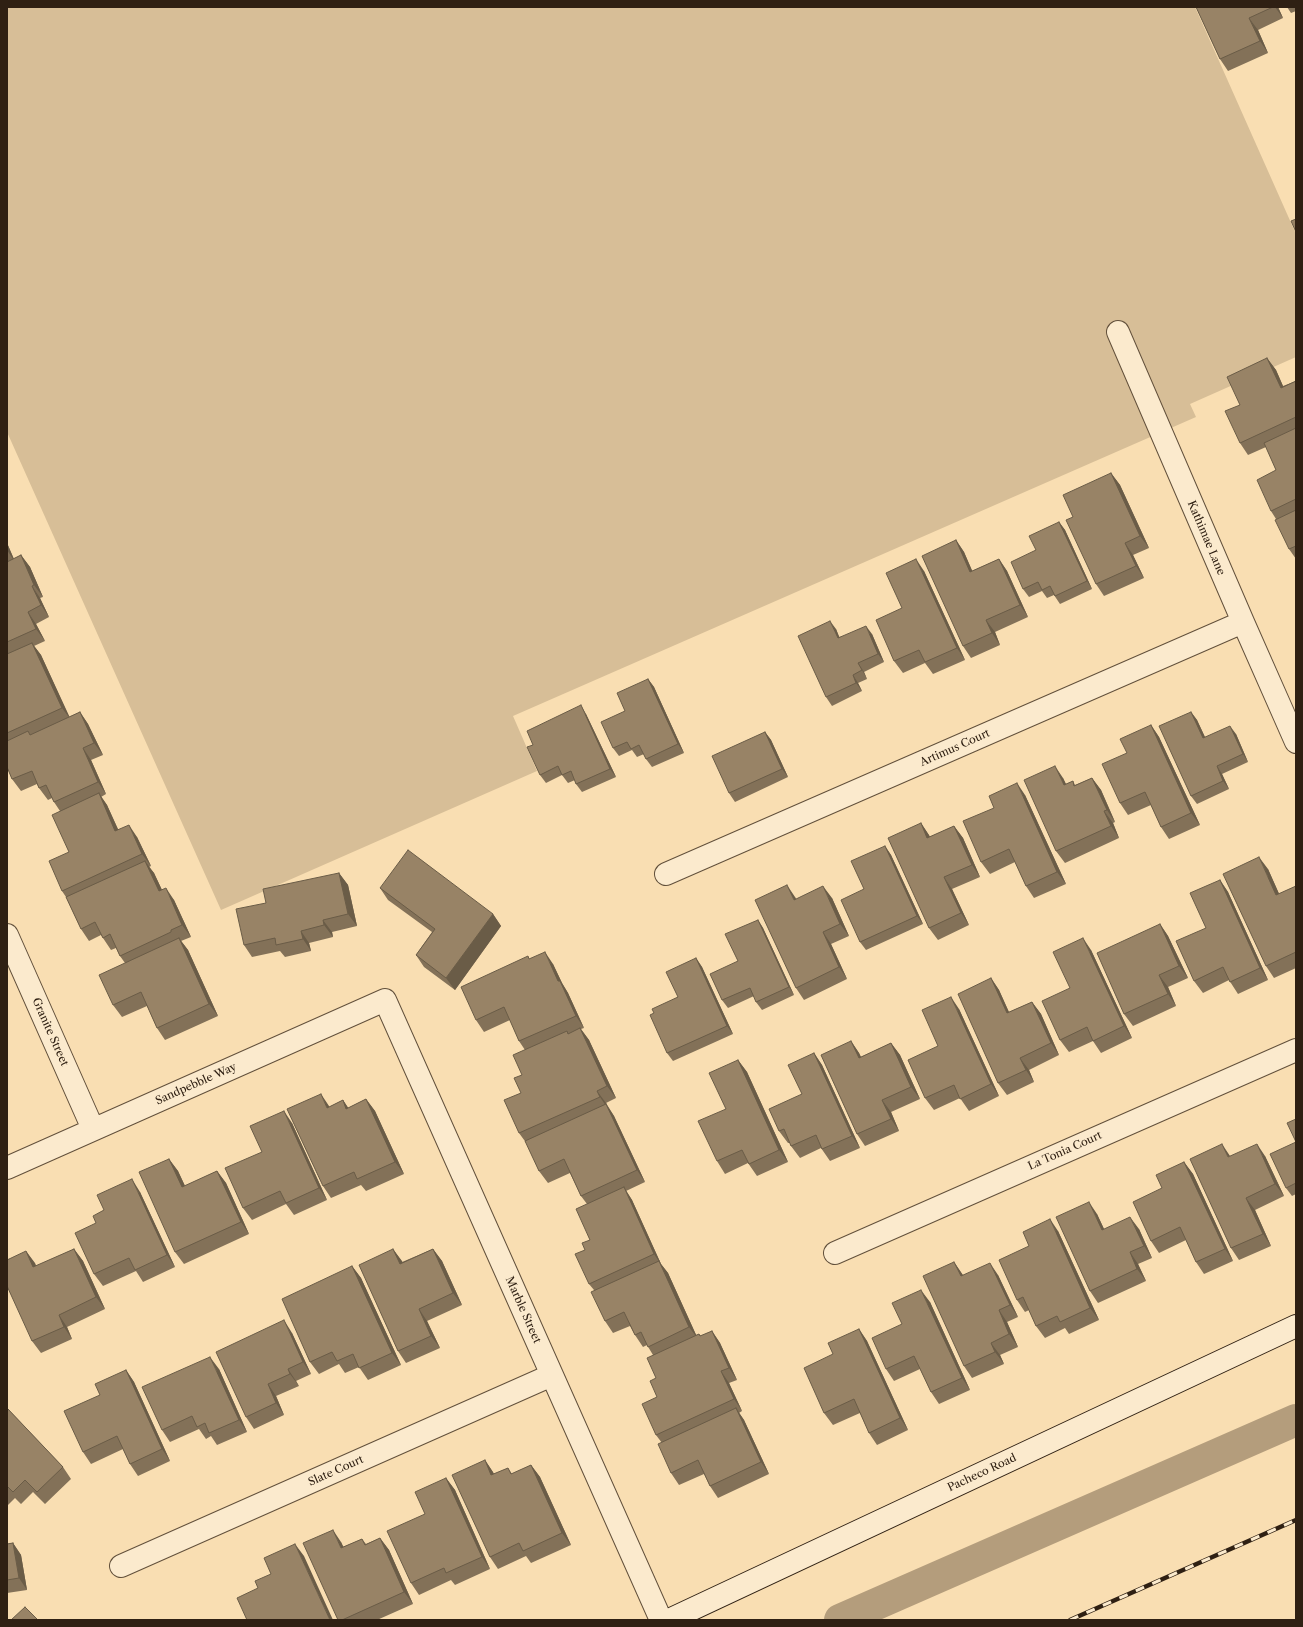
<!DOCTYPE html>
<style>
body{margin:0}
#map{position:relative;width:1303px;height:1627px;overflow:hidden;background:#f9deb2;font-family:"Libre Caslon Text",serif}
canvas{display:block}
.frame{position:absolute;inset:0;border:8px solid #2f2013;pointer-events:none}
</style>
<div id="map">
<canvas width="1303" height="1627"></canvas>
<div class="frame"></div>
</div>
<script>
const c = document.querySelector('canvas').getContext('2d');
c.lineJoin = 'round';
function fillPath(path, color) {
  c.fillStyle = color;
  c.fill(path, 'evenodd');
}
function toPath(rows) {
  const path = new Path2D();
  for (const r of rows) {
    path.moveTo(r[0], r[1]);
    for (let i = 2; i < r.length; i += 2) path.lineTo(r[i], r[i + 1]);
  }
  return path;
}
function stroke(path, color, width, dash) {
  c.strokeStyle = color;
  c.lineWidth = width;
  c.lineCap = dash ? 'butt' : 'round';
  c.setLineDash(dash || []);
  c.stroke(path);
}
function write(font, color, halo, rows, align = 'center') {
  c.font = font + ' "Libre Caslon Text",serif';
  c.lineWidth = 3.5;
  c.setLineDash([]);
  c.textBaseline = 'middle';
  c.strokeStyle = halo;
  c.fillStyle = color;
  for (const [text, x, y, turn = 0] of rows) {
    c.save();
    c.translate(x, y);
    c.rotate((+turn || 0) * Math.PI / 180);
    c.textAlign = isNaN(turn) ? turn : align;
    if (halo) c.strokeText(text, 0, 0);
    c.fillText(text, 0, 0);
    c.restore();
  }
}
fillPath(toPath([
 [10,7,1195,7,1296,234,1296,357,1190,404,1196,417,513,716,537,771,221,910,7,432,7,8]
]), '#d7be97');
stroke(toPath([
 [840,1620,1296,1420]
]), '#b49d7c', 32);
const street = toPath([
 [1118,332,1243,622,1296,742],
 [666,874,1243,622],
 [7,935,93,1129],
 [7,1168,385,1000,661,1620],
 [835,1253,1296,1050],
 [121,1566,552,1375]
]);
const secondary = toPath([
 [669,1620,1296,1326]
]);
stroke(street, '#62503b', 24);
stroke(secondary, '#2f2013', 24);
stroke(street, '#fbeacd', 22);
stroke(secondary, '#fbeacd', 22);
const rail = toPath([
 [1070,1620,1296,1520]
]);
stroke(rail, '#2f2013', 4.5);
stroke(rail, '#fbeacd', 3, [9]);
fillPath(toPath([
 [1196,7,1278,7,1283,18,1258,30,1268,53,1228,71,1220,59],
 [1287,7,1296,7,1296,11,1291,13],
 [1267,358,1276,370,1283,386,1296,381,1296,559,1289,549,1276,519,1271,511,1276,470,1266,447,1248,455,1240,443,1240,405],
 [1111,473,1120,485,1149,548,1133,555,1144,578,1104,596,1096,584,1073,517],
 [1059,522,1065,530,1092,589,1060,604,1054,595,1047,598,1042,591,1029,597,1023,589,1036,550],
 [956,540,964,552,972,571,999,559,1007,571,1028,617,995,632,1000,645,971,658,963,646],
 [7,543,14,559,21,555,30,567,43,597,40,598,49,617,36,624,45,641,34,646,41,655,69,717,80,712,88,724,103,755,91,760,106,794,101,797,107,805,118,829,137,837,151,866,149,867,154,873,162,890,174,900,191,937,181,941,188,950,218,1016,165,1040,157,1028,147,1006,122,1017,113,1005,125,963,120,956,116,948,111,950,101,935,89,941,81,929,66,897,62,891,69,852,60,811,54,802,52,798,48,800,39,788,37,784,21,791,12,779,7,767],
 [924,571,965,660,933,674,925,663,903,673,894,661,902,608],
 [836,629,839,637,872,634,884,662,864,672,867,679,858,683,862,691,832,706,826,697],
 [648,679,654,687,684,753,652,767,646,759,644,754,637,757,632,750,619,756,613,748,625,711],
 [1191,712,1197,720,1205,737,1236,734,1248,762,1222,774,1229,789,1197,804,1191,796],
 [586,714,616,777,582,792,576,784,575,780,568,783,562,775,546,783,540,775,533,745],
 [1151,725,1159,737,1200,825,1169,839,1161,827,1151,805,1128,815,1120,803,1127,753],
 [765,732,771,740,788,777,735,802,729,793],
 [1063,778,1066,784,1073,781,1075,785,1092,778,1101,790,1115,822,1113,823,1119,838,1065,863,1056,851],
 [1025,795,1066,884,1034,898,1026,886,1015,862,990,874,981,862],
 [921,823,930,837,954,826,963,838,980,877,952,889,969,925,938,940,929,928],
 [885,846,891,855,923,924,866,950,860,942,864,889],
 [1268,869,1279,894,1296,886,1296,968,1274,978,1266,966],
 [339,873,348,885,357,926,332,932,333,937,309,943,311,951,285,957,280,951,252,957,244,945,266,903],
 [1220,880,1228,892,1268,980,1238,994,1229,980,1203,993,1194,981,1206,928],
 [380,888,493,914,501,926,455,990,424,967,416,955,432,932,388,900],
 [795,897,796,899,832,898,849,936,831,944,847,979,804,1000,796,988],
 [758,920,763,928,794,995,762,1010,756,1002,754,996,728,1008,722,1000,738,961],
 [1160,924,1168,936,1188,978,1168,987,1176,1006,1133,1026,1124,1014],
 [1091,950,1132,1038,1101,1053,1093,1041,1069,1052,1060,1040,1070,988],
 [696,958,702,967,733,1034,673,1061,667,1053,654,1013,678,997],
 [530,959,553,964,562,983,568,993,584,1028,581,1029,589,1040,616,1098,606,1103,614,1116,645,1182,626,1191,632,1200,661,1264,668,1273,696,1335,699,1334,701,1336,712,1331,720,1343,737,1380,729,1383,742,1411,739,1413,744,1420,769,1474,718,1498,710,1486,704,1474,679,1485,671,1473,662,1443,656,1435,657,1397,656,1378,653,1355,647,1345,643,1347,635,1335,630,1326,613,1333,605,1321,594,1290,589,1284,585,1250,590,1240,587,1204,581,1196,570,1173,548,1183,539,1171,527,1144,519,1133,522,1075,525,1050,519,1041,510,1020,484,1032,476,1020],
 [991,978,999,990,1009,1012,1032,1002,1041,1014,1059,1055,1029,1070,1034,1082,1007,1095,998,1083],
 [959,1009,999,1096,969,1111,960,1098,934,1110,925,1098,938,1046],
 [851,1041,859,1053,861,1057,891,1043,900,1055,920,1099,891,1112,899,1131,865,1146,857,1134],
 [814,1053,822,1065,860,1148,830,1161,821,1148,800,1158,791,1146,790,1143,788,1143,779,1131,802,1094],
 [738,1060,747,1072,788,1162,757,1176,748,1163,725,1174,717,1161,726,1109],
 [366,1099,375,1111,404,1174,366,1191,361,1185,331,1198,323,1186,329,1107,343,1100,348,1108],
 [1296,1119,1296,1194,1292,1196,1286,1188,1296,1142],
 [292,1123,327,1200,294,1215,286,1204,252,1220,243,1208,262,1152],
 [1230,1156,1265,1156,1284,1196,1255,1210,1271,1246,1239,1260,1231,1248],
 [169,1159,178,1171,185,1186,217,1171,226,1183,249,1234,184,1264,175,1252],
 [1184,1162,1193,1174,1233,1261,1204,1274,1196,1262,1186,1240,1159,1253,1151,1241,1162,1188],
 [140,1192,175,1267,143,1282,136,1271,103,1286,94,1274,96,1223],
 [1097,1214,1104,1229,1139,1229,1152,1258,1138,1264,1146,1281,1098,1303,1090,1291],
 [1058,1231,1099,1320,1069,1334,1065,1328,1045,1338,1036,1326,1029,1310,1025,1312,1017,1300,1029,1246],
 [74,1249,83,1261,105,1309,67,1327,72,1339,41,1353,32,1341,26,1251,36,1266],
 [393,1249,402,1262,433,1249,442,1261,462,1305,427,1321,440,1348,406,1363,398,1351],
 [954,1262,963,1275,998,1275,1018,1317,1007,1322,1018,1347,1000,1355,1004,1364,972,1378,964,1366],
 [352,1266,361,1278,401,1365,368,1380,359,1367,345,1373,339,1364,319,1374,310,1362],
 [930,1302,970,1390,939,1404,931,1392,920,1369,894,1381,886,1369,902,1324],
 [859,1329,867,1341,908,1430,877,1445,869,1433,860,1413,833,1425,824,1413,833,1354],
 [292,1333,311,1374,296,1381,299,1386,276,1396,284,1415,254,1429,246,1417],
 [219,1369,247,1432,217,1445,211,1436,206,1439,199,1429,170,1442,162,1430],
 [126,1370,134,1382,170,1461,138,1476,130,1464,123,1449,91,1464,83,1452,100,1395],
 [7,1408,63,1467,71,1479,45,1504,33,1492,21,1504,15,1498,7,1506],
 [485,1460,494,1474,508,1468,512,1474,531,1465,540,1477,571,1545,531,1563,526,1556,498,1569,490,1557],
 [446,1478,455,1490,490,1569,455,1585,451,1580,419,1595,411,1583,425,1514],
 [380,1538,389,1550,413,1604,377,1620,338,1620,341,1542,343,1547,362,1539,366,1544],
 [13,1543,21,1555,27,1590,7,1593,7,1544]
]), '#837158');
fillPath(toPath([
 [1275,7,1278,7,1283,18],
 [1249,18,1258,30,1268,53,1260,41],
 [1267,358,1276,370,1289,400,1281,388],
 [1111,473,1120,485,1149,548,1140,536],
 [1059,522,1065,530,1092,589,1087,581],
 [956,540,964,552,978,584,970,572],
 [7,543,15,562,7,550],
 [1125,543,1133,555,1144,578,1136,566],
 [21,555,30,567,43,597,34,585],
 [916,559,924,571,965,660,957,648],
 [999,559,1007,571,1028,617,1020,605],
 [32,586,40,598,49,617,41,605],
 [28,612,36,624,45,641,36,629],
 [986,620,995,632,1000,645,992,633],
 [830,621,836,629,843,646,838,638],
 [866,626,872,634,884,662,878,654],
 [32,643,41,655,71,720,62,708],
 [858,663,864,672,867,679,862,670],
 [853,675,858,683,862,691,856,683],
 [648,679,654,687,684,753,678,744],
 [581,705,586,714,616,777,610,769],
 [80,712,88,724,103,755,94,743],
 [1191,712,1197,720,1209,746,1203,738],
 [1151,725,1159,737,1200,825,1191,813],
 [1230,726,1236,734,1248,762,1243,754],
 [765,732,771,740,788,777,782,769],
 [83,748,91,760,106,794,98,782],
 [1055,766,1063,778,1072,797,1064,785],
 [1217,766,1222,774,1229,789,1223,781],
 [1092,778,1101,790,1115,822,1107,810],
 [1017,783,1025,795,1066,884,1057,872],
 [99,793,107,805,124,843,115,831],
 [1104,811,1113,823,1119,838,1111,826],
 [921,823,929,835,936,850,927,838],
 [129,825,137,837,151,866,142,854],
 [954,826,963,838,980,877,972,865],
 [885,846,891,855,923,924,917,916],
 [1259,857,1268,869,1285,907,1276,895],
 [145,861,154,873,168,903,159,891],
 [339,873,348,885,357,926,348,914],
 [944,877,952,889,969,925,961,913],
 [1220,880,1228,892,1268,980,1260,968],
 [787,885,795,897,802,912,794,900],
 [823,886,832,898,849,936,840,924],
 [166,888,174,900,191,937,182,925],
 [493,914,501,926,455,990,446,978],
 [323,920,332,932,333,937,324,925],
 [758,920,763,928,794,995,789,987],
 [1160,924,1168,936,1188,978,1179,966],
 [301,931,309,943,311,951,303,939],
 [823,932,831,944,847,979,839,967],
 [179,938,188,950,218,1016,209,1004],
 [1083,938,1091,950,1132,1038,1124,1026],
 [545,952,553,964,562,983,568,993,584,1028,576,1016,558,981],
 [696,958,702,967,733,1034,727,1026],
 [1159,975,1168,987,1176,1006,1168,994],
 [991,978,999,990,1015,1026,1007,1013],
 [951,997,959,1009,999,1096,991,1084],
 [1032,1002,1041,1014,1059,1055,1051,1043],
 [580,1028,589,1040,616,1098,607,1086],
 [851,1041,859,1053,867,1070,859,1058],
 [891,1043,900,1055,920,1099,911,1087],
 [814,1053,822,1065,860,1148,852,1136],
 [1020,1058,1029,1070,1034,1082,1026,1070],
 [738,1060,747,1072,788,1162,779,1150],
 [597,1091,606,1103,608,1109,600,1097],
 [321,1094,329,1106,335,1120,327,1108],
 [366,1099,375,1111,404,1174,395,1162],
 [343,1100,351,1112,346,1109],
 [882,1100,891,1112,899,1131,891,1119],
 [606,1104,614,1116,645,1182,637,1170],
 [284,1111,292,1123,327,1200,319,1188],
 [1222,1144,1230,1156,1228,1157],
 [1257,1144,1265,1156,1284,1196,1275,1184],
 [169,1159,178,1171,191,1199,182,1187],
 [1184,1162,1193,1174,1233,1261,1225,1249],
 [217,1171,226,1183,249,1234,241,1222],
 [132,1179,140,1192,175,1267,167,1255],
 [624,1187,632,1200,661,1264,668,1273,698,1339,689,1327,660,1263,654,1254],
 [1246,1198,1255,1210,1271,1246,1263,1234],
 [1089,1202,1097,1214,1110,1242,1102,1230],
 [1130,1217,1139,1229,1152,1258,1144,1246],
 [1050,1219,1058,1231,1099,1320,1090,1308],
 [74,1249,83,1261,105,1309,96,1297],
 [393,1249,402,1261,408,1276,400,1264],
 [433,1249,442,1261,462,1305,453,1293],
 [26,1251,35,1263,42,1279,33,1267],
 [1130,1252,1138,1264,1146,1281,1137,1269],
 [954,1262,962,1274,969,1288,961,1276],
 [990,1263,998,1275,1018,1317,1010,1305],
 [352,1266,361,1278,401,1365,392,1353],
 [921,1290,930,1302,970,1390,962,1378],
 [419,1309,427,1321,440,1348,431,1336],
 [999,1310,1007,1322,1018,1347,1009,1334],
 [59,1315,67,1327,72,1339,64,1327],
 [284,1320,292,1333,311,1374,303,1362],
 [859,1329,867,1341,908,1430,900,1418],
 [712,1331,720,1343,737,1380,729,1368],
 [991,1343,1000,1355,1004,1364,995,1352],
 [210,1357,219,1369,247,1432,239,1420],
 [288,1369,296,1381,299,1386,290,1374],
 [126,1370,134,1382,170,1461,162,1449],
 [721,1371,729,1383,742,1411,734,1399],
 [268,1384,276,1396,284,1415,276,1403],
 [736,1408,744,1420,769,1474,761,1462],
 [485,1460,493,1472,500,1487,491,1475],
 [531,1465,540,1477,571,1545,562,1533],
 [446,1478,455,1490,490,1569,482,1557],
 [333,1530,341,1542,350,1560,341,1548],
 [380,1538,389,1550,413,1604,404,1592],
 [13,1543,21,1555,27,1590,19,1578],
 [295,1544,304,1556,333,1620,330,1620]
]), '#6a5c47');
const building = toPath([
 [1196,7,1273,7,1249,18,1260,41,1220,59,1196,7],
 [1296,219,1296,232,1291,221,1296,219],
 [1267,358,1281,388,1296,381,1296,417,1240,443,1225,411,1240,405,1227,377,1267,358],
 [1296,428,1296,499,1271,511,1257,480,1276,470,1264,443,1296,428],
 [1111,473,1140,536,1125,543,1136,566,1096,584,1066,520,1073,517,1063,495,1111,473],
 [1296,510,1296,546,1289,549,1275,520,1296,510],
 [1059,522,1087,581,1055,596,1050,586,1042,590,1038,582,1023,589,1011,562,1036,550,1029,536,1059,522],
 [956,540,970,572,999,559,1020,605,986,620,992,633,963,646,922,556,956,540],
 [21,555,34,585,32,586,41,605,28,612,36,629,7,642,7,562,21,555],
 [916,559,957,648,925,662,919,650,894,661,876,620,902,608,886,573,916,559],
 [830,621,838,638,866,626,878,654,858,663,862,670,853,675,856,683,826,697,798,636,830,621],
 [32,643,62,708,7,733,7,654,32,643],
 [648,679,678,744,646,759,639,745,631,749,627,742,613,748,601,722,625,711,617,693,648,679],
 [581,705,610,769,576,784,571,771,562,775,558,766,540,775,527,747,533,745,527,731,581,705],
 [80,712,94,743,83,748,98,782,54,802,46,785,39,788,32,771,12,779,7,767,7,741,28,731,30,735,80,712],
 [1191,712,1203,738,1230,726,1243,754,1217,766,1223,781,1191,796,1159,726,1191,712],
 [1151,725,1191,813,1161,827,1145,792,1120,803,1102,764,1127,753,1120,739,1151,725],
 [765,732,782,769,729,793,712,756,765,732],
 [1055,766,1064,785,1073,781,1074,786,1092,778,1107,810,1104,811,1111,826,1056,851,1024,780,1055,766],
 [1017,783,1057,872,1026,886,1009,849,981,862,963,821,994,808,989,796,1017,783],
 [99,793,115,831,129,825,142,854,62,891,49,861,69,852,52,815,99,793],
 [921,823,927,838,954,826,972,865,944,877,961,913,929,928,888,838,921,823],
 [885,846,917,916,860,942,841,900,864,889,851,861,885,846],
 [408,850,493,914,446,978,416,955,435,929,380,888,408,850],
 [1259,857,1276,895,1296,886,1296,952,1266,966,1223,874,1259,857],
 [145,861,159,891,166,888,182,925,171,930,171,932,120,956,110,934,103,938,95,922,81,929,66,897,145,861],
 [339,873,348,914,323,920,324,925,301,931,303,939,276,945,275,938,244,945,236,909,266,903,263,889,339,873],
 [1220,880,1260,968,1230,982,1223,967,1194,981,1176,941,1206,928,1190,893,1220,880],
 [787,885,794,900,823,886,840,924,823,932,839,967,796,988,755,900,787,885],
 [758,920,789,987,756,1002,750,988,722,1000,710,974,738,961,725,934,758,920],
 [1160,924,1179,966,1159,975,1168,994,1124,1014,1097,953,1160,924],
 [179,938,209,1004,157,1028,141,992,113,1005,99,975,179,938],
 [1083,938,1124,1026,1093,1041,1087,1027,1060,1040,1042,1001,1070,988,1053,952,1083,938],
 [545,952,558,981,560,981,576,1016,519,1041,504,1007,476,1020,461,987,528,956,529,959,545,952],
 [696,958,727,1026,667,1053,650,1015,654,1013,652,1009,678,997,666,972,696,958],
 [991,978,1007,1013,1032,1002,1051,1043,1020,1058,1026,1070,998,1083,958,994,991,978],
 [951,997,991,1084,960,1099,954,1085,925,1098,908,1060,938,1046,922,1010,951,997],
 [580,1028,607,1086,597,1091,600,1097,519,1133,504,1100,521,1093,514,1078,522,1075,513,1055,567,1031,568,1034,580,1028],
 [851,1041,859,1058,891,1043,911,1087,882,1100,891,1119,857,1134,821,1055,851,1041],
 [814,1053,852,1136,822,1149,816,1135,791,1146,784,1129,779,1131,769,1109,802,1094,788,1065,814,1053],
 [738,1060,779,1150,749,1164,742,1150,717,1161,698,1121,726,1109,709,1073,738,1060],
 [321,1094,327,1108,343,1100,346,1109,366,1099,395,1162,357,1179,354,1172,323,1186,287,1109,321,1094],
 [606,1104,637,1170,581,1196,564,1159,539,1171,525,1141,606,1104],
 [284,1111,319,1188,286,1203,280,1191,243,1208,225,1168,262,1152,250,1126,284,1111],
 [1296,1119,1296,1183,1286,1188,1270,1154,1296,1142,1287,1123,1296,1119],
 [1222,1144,1228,1157,1257,1144,1275,1184,1246,1198,1263,1234,1231,1248,1190,1159,1222,1144],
 [169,1159,182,1187,217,1171,241,1222,175,1252,139,1172,169,1159],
 [1184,1162,1225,1249,1196,1262,1180,1227,1151,1241,1133,1202,1162,1188,1156,1175,1184,1162],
 [132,1179,167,1255,135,1270,129,1258,94,1274,75,1233,96,1223,93,1216,104,1210,97,1195,132,1179],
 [624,1187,654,1254,589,1284,575,1254,585,1250,582,1243,590,1240,576,1209,624,1187],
 [1089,1202,1102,1230,1130,1217,1144,1246,1130,1252,1137,1269,1090,1291,1056,1217,1089,1202],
 [1050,1219,1090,1308,1060,1322,1057,1316,1036,1326,1023,1297,1017,1300,999,1260,1029,1246,1023,1232,1050,1219],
 [74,1249,96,1297,59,1315,64,1327,32,1341,7,1286,7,1260,26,1251,33,1267,74,1249],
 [393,1249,400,1264,433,1249,453,1293,419,1309,431,1336,398,1351,359,1265,393,1249],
 [659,1261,689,1327,648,1347,641,1332,635,1335,624,1312,605,1321,591,1292,659,1261],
 [954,1262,961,1276,990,1263,1010,1305,999,1310,1009,1334,991,1343,995,1352,964,1366,923,1276,954,1262],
 [352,1266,392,1353,359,1368,353,1354,337,1361,332,1352,310,1362,282,1299,352,1266],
 [921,1290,962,1378,931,1392,914,1356,886,1369,872,1338,902,1324,892,1303,921,1290],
 [284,1320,303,1362,288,1369,290,1374,268,1384,276,1403,246,1417,216,1352,284,1320],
 [859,1329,900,1418,869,1433,854,1399,824,1413,804,1368,833,1354,828,1343,859,1329],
 [712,1331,729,1368,721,1371,734,1399,656,1435,642,1404,657,1397,650,1381,656,1378,647,1358,699,1334,700,1336,712,1331],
 [210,1357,239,1420,209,1433,205,1423,197,1427,192,1416,162,1430,142,1387,210,1357],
 [126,1370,162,1449,130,1464,117,1436,83,1452,64,1411,100,1395,95,1384,126,1370],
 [7,1408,63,1467,37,1492,25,1480,13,1492,7,1486,7,1408],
 [736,1408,761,1462,710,1486,698,1460,671,1473,658,1444,736,1408],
 [485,1460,491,1475,508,1468,511,1474,531,1465,562,1533,523,1551,519,1543,490,1557,452,1475,485,1460],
 [446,1478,482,1557,446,1573,444,1568,411,1583,387,1531,425,1514,415,1492,446,1478],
 [333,1530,341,1548,362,1539,365,1545,380,1538,404,1592,342,1620,338,1620,303,1543,333,1530],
 [13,1543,19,1578,7,1580,7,1544,13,1543],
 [295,1544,330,1620,247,1620,237,1598,258,1588,255,1581,271,1574,264,1558,295,1544],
 [25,1607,38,1620,11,1620,25,1607]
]);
fillPath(building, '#988366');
stroke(building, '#6a5c47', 1);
write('11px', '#2f2013', '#fbeacd', [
 ["Kathimae Lane",1206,538,67],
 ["Artimus Court",955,748,-24],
 ["Granite Street",50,1032,66],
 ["Sandpebble Way",196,1084,-24],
 ["La Tonia Court",1065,1151,-24],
 ["Marble Street",523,1310,66],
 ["Slate Court",336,1471,-24],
 ["Pacheco Road",982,1473,-25]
]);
</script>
